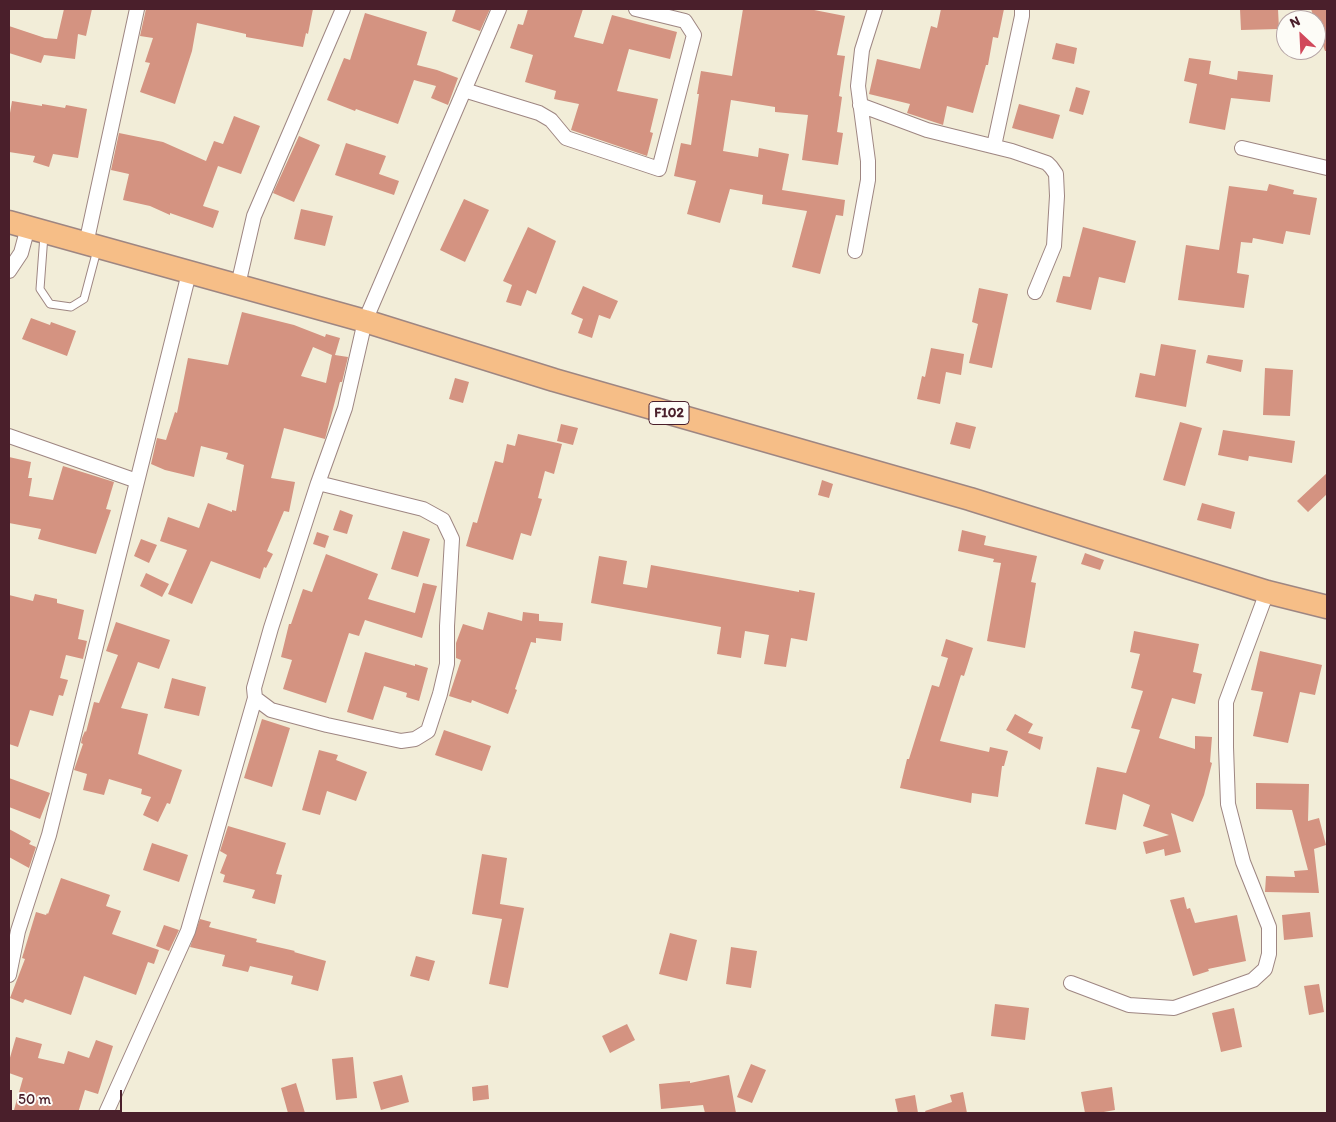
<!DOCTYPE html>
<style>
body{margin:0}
#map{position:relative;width:1336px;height:1122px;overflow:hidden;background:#f2edd8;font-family:Itim,sans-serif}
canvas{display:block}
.frame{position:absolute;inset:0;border:10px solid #4a1f2b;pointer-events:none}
.north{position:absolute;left:1276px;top:10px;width:50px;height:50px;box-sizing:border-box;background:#fdfcf7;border:1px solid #b5a4a5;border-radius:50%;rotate:335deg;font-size:14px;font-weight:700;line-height:20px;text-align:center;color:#4a1f2b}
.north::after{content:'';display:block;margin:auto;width:18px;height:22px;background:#d1495b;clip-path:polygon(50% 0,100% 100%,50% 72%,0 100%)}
.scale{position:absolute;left:10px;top:1090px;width:112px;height:22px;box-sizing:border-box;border:2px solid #4a1f2b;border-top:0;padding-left:6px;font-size:15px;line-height:18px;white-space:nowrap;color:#4a1f2b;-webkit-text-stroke:4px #fdfcf7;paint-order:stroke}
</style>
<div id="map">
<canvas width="1336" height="1122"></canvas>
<div class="frame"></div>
<div class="north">N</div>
<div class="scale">50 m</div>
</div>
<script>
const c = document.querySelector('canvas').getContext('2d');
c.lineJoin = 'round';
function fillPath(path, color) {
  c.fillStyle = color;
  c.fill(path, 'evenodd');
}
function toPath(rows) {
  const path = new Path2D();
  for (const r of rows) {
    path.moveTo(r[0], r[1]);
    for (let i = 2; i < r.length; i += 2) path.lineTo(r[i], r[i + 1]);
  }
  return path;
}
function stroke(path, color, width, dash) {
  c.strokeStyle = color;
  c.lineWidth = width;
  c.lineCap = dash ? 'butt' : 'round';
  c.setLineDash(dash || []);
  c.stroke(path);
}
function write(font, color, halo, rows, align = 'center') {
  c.font = font + ' Itim,sans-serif';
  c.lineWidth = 5;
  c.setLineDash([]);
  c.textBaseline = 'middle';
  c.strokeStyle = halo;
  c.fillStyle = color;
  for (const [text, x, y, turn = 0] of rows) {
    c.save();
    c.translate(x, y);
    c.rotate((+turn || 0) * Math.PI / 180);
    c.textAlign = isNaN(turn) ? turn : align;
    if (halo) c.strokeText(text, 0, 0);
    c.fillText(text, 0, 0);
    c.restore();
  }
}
fillPath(toPath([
 [64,9,92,9,86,36,78,34,75,59,44,55,41,63,9,53,9,26,45,38,57,39],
 [146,9,313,9,308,34,306,33,303,47,246,37,246,34,197,23,192,51,175,104,140,92,150,63,145,62,153,38,140,36],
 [456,9,490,9,480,31,452,21],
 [528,9,583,9,574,37,603,44,612,15,677,32,670,59,629,49,617,91,658,99,650,132,653,133,647,156,571,130,579,104,554,99,556,91,525,82,533,55,510,48,518,24,523,25],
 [743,9,809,9,845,16,837,55,845,56,839,96,842,97,837,132,843,133,838,165,802,160,808,115,775,112,775,107,731,100,723,151,758,157,759,148,789,154,782,190,845,200,843,216,836,215,820,274,792,267,807,211,762,204,763,195,730,189,720,223,687,214,696,181,674,176,681,143,691,145,699,94,697,94,701,71,732,76],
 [941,9,1004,9,998,38,993,37,988,65,986,65,973,113,947,106,943,125,907,113,910,104,869,94,877,59,920,69,931,26,937,28],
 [1240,9,1278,9,1279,29,1241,30],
 [1311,9,1327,9,1327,51,1325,51],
 [365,13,427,32,417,65,437,70,458,78,448,105,431,98,436,86,414,80,398,124,356,109,355,111,327,100,344,58,350,60],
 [1056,43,1077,48,1074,64,1052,59],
 [1189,58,1211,61,1209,74,1237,80,1238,71,1273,75,1270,102,1231,98,1225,130,1189,123,1197,84,1184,81],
 [1076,87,1090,91,1083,115,1069,111],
 [12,101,42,106,42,104,65,108,66,105,87,109,78,158,53,154,49,167,33,162,35,156,9,152,9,119],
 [1019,104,1060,115,1053,139,1012,128],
 [234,116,260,126,241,174,218,166,203,206,219,211,213,228,170,213,170,215,150,206,123,200,129,174,111,170,119,133,163,142,206,161,214,141,223,144],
 [299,136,320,145,294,202,273,193],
 [346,143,386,156,379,174,399,181,394,195,335,175],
 [1269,184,1294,190,1293,194,1317,198,1310,235,1286,231,1283,244,1253,238,1252,243,1241,242,1237,273,1249,275,1244,308,1178,300,1186,245,1219,250,1229,186,1267,191],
 [464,199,489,210,465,262,440,250],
 [301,209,333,216,325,246,294,239],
 [528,227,556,241,536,294,527,290,521,306,506,302,512,285,503,281],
 [1083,227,1136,241,1125,283,1099,277,1091,310,1056,302,1063,276,1070,277],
 [583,286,618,301,610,319,599,315,592,338,578,333,583,319,571,314],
 [979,288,1008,294,992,368,969,363,978,324,972,322],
 [242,312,294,325,325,337,326,334,340,338,335,355,348,357,342,382,340,382,325,439,284,428,271,478,295,482,289,512,284,511,267,551,273,554,266,568,264,567,260,579,211,561,192,604,168,594,187,550,160,541,168,517,199,528,208,503,232,512,232,510,236,511,244,465,226,459,228,453,201,446,194,477,165,470,151,464,157,438,166,440,175,412,177,413,188,358,228,365],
 [313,347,332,355,326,383,301,376],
 [31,318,50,325,51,322,76,331,67,356,22,339],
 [1161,344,1196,350,1186,407,1135,397,1140,373,1155,376],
 [931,348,964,354,961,375,946,372,940,404,917,399,922,376,925,377],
 [1208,355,1243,360,1241,372,1206,363],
 [1265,368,1293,370,1290,416,1263,415],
 [455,378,469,382,463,403,449,399],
 [956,422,976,427,970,449,950,444],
 [1180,422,1202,428,1185,486,1163,480],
 [561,424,578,428,573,445,557,441],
 [1223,430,1295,441,1292,463,1249,456,1248,461,1218,455],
 [518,434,562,444,554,474,545,471,538,498,542,499,531,536,521,533,513,560,466,546,473,522,477,523,495,461,503,463,507,444,515,446],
 [9,457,31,462,28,478,32,478,29,496,53,500,63,466,114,482,106,509,111,510,96,554,38,539,41,529,9,523],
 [1327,473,1327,494,1308,512,1297,501],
 [822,480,833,484,829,498,818,495],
 [1202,503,1235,512,1231,529,1197,520],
 [340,510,353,515,347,534,333,530],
 [962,530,986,536,984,545,1037,556,1031,582,1036,583,1025,648,987,641,1001,563,993,562,994,559,958,551],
 [403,531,430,539,418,577,391,569],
 [317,532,329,536,325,548,313,544],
 [141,539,157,545,149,563,134,556],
 [1085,553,1104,560,1100,570,1081,564],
 [326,554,378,574,368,599,415,613,423,583,437,586,422,638,365,620,359,636,349,633,326,703,283,689,292,660,281,657,289,624,291,624,303,589,312,592],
 [599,556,627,561,623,584,647,588,651,565,799,592,799,590,815,593,807,641,791,638,786,667,764,664,769,635,745,631,741,658,717,654,721,627,591,603],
 [146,573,169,584,162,597,140,586],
 [35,594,57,599,57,603,84,610,78,639,87,641,83,659,66,655,60,678,68,680,63,696,59,695,53,716,30,710,18,747,9,744,9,595,33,601],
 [488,612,522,621,523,612,539,614,539,621,563,623,561,641,536,638,536,643,531,642,515,689,517,690,508,714,472,700,471,703,449,696,461,660,456,658,456,643,463,624,483,630],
 [116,622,170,640,159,669,138,662,121,708,148,714,138,754,182,770,170,804,167,803,158,822,143,815,151,797,141,794,142,789,109,779,104,795,83,790,87,774,74,770,83,744,81,743,82,738,85,731,86,732,94,702,99,703,118,655,106,651],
 [1134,631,1199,644,1193,672,1202,674,1195,704,1172,698,1159,738,1195,749,1195,736,1212,737,1210,762,1212,763,1204,795,1193,822,1171,813,1181,852,1165,856,1164,849,1146,854,1143,842,1169,835,1143,826,1150,805,1123,794,1116,830,1085,824,1097,767,1126,773,1140,730,1131,728,1143,691,1131,688,1140,654,1130,652],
 [946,639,973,648,964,676,961,675,940,741,989,752,990,747,1008,751,1004,766,1002,766,998,797,972,793,971,803,900,788,907,759,909,759,932,685,939,687,948,658,941,656],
 [1260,651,1322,665,1315,695,1300,692,1288,743,1253,736,1263,692,1251,690],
 [365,652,415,666,415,664,428,668,419,701,406,697,407,693,384,686,373,720,347,712],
 [172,678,206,687,199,716,164,708],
 [1015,714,1033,724,1028,733,1043,737,1040,750,1006,730],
 [262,719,290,728,272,787,244,778],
 [444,730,491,746,482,771,435,755],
 [319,750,338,755,336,760,367,772,356,801,327,791,320,815,302,810],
 [9,778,50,793,40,819,9,807],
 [1256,783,1309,784,1308,821,1319,818,1326,845,1314,849,1319,893,1265,892,1266,876,1295,877,1294,871,1308,870,1292,810,1256,809],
 [228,826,286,843,276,874,282,875,275,904,252,898,255,890,223,882,225,875,220,873,227,855,220,851],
 [9,829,31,841,29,844,36,847,29,868,9,857],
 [152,843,188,855,179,882,143,870],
 [482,854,507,858,500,904,524,908,508,988,489,984,502,919,472,914],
 [61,878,110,895,106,906,121,911,112,934,159,950,154,964,148,962,136,995,84,976,71,1015,25,999,23,1003,10,998,25,959,22,958,36,912,46,915,47,913,48,914],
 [1184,897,1187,909,1190,908,1195,923,1237,915,1246,961,1208,969,1209,971,1193,976,1170,900],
 [1310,912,1313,937,1284,940,1282,915],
 [200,919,211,922,209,927,257,939,256,942,295,951,294,952,326,961,318,991,291,984,293,976,250,966,248,972,222,966,225,955,190,947],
 [164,925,179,930,169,951,156,946],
 [670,933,697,940,687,981,659,974],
 [731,947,757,951,751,988,726,984],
 [416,956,435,961,429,981,410,976],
 [1319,984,1324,1012,1309,1015,1304,986],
 [995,1004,1029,1008,1025,1040,991,1036],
 [1234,1008,1242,1047,1221,1052,1212,1013],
 [627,1024,635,1040,610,1053,602,1036],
 [16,1037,42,1044,38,1058,64,1064,68,1051,89,1058,96,1040,113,1046,98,1094,85,1090,78,1113,25,1113,14,1110,23,1078,9,1073,9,1061],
 [353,1057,357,1098,336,1100,332,1059],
 [751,1064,766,1070,752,1103,737,1097],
 [402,1075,409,1102,381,1110,373,1082],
 [729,1075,736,1113,705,1113,703,1105,661,1109,659,1084,690,1081,690,1083],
 [296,1083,305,1113,288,1113,281,1088],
 [488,1085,489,1099,473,1101,472,1087],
 [1112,1087,1115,1110,1098,1113,1085,1113,1081,1092],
 [963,1092,967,1113,926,1113,925,1111,952,1102,950,1095],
 [915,1095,918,1113,898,1113,895,1099]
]), '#d49381');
const service = toPath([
 [44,235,40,289,50,304,71,307,84,299,97,250]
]);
const minor = toPath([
 [464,90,539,113,551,120,566,138,659,169,694,35,685,21,636,9],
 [860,105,927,130,1012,151,1047,163,1051,167,1056,174,1057,196,1054,246,1035,292],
 [994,146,1022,16,1022,9],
 [1242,148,1327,168],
 [86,244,137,9],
 [855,251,868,180,868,161,858,86,862,50,875,9],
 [9,271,21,253,28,227],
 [238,285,254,216,343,9],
 [9,436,137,481],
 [318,483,423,509,443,520,452,539,447,626,447,664,440,694,428,731,415,739,401,741,327,725,271,710,255,698,254,688,271,628,318,483,345,408,365,321,499,9],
 [9,975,18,931,49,835,189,273],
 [1071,983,1129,1005,1174,1008,1253,980,1265,969,1269,954,1269,927,1243,862,1228,804,1226,747,1226,702,1267,592],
 [106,1113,188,931,255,698]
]);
const primary = toPath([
 [9,222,365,321,554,380,970,499,1267,592,1327,607]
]);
stroke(service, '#9e8682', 9);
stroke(minor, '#9e8682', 16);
stroke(primary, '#9e8682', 25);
stroke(service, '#fff', 7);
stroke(minor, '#fff', 14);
stroke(primary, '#f6be87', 22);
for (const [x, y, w] of [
 [669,413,40]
]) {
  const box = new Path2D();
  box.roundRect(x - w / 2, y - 11.5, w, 23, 4);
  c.fillStyle = '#fdfcf7';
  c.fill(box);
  stroke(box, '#4a1f2b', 1);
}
write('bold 14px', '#4a1f2b', null, [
 ["F102",669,413]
]);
</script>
